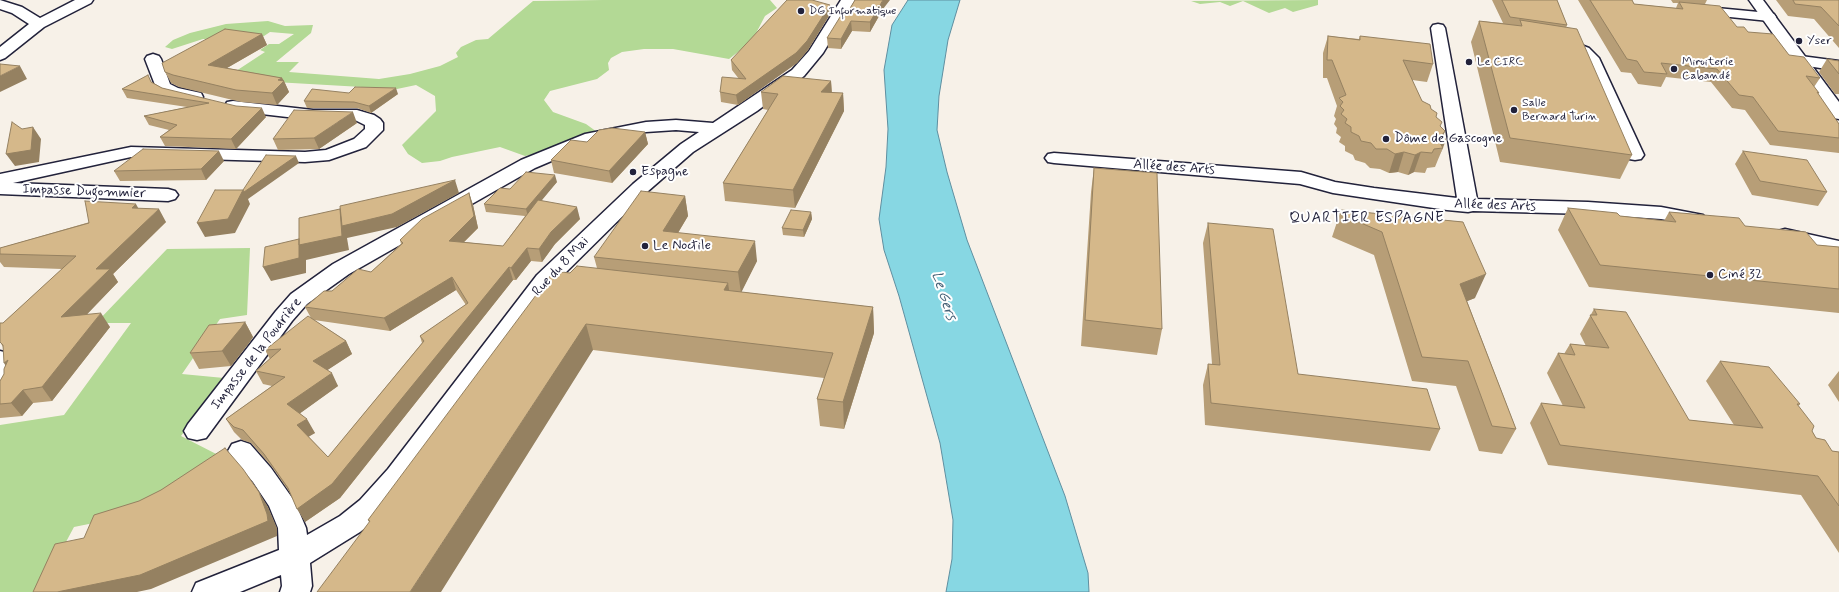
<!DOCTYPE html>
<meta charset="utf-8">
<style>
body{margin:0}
canvas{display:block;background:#f7f1e8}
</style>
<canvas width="1839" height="592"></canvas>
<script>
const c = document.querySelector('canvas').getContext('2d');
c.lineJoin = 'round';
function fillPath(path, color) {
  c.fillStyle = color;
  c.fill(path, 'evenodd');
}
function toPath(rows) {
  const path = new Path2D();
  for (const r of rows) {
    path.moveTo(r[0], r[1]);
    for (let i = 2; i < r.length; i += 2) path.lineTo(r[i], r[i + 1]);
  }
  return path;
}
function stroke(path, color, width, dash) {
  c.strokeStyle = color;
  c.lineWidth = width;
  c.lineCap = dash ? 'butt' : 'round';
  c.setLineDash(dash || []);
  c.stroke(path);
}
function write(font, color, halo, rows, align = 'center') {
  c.font = font + ' Mynerve,sans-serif';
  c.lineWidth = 4;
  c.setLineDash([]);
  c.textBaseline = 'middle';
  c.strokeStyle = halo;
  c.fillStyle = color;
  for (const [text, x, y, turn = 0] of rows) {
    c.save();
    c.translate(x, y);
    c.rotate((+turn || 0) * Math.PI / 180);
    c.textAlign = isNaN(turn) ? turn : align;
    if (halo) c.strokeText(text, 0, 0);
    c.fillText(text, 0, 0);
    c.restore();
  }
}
fillPath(toPath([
 [603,0,770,0,777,8,765,16,752,41,729,59,673,49,644,49,622,52,611,58,608,63,609,70,597,79,550,91,544,100,553,112,586,124,597,132,548,151,525,156,500,147,452,157,440,161,422,163,408,154,402,145,436,111,435,96,416,85,397,89,257,81,233,73,265,52,260,50,269,44,279,44,294,34,270,32,261,38,203,39,172,49,165,47,173,40,190,33,226,24,268,21,285,26,313,25,311,33,276,62,299,62,289,72,379,79,410,74,440,66,458,57,456,53,461,47,476,40,488,39,533,1],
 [1318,0,1318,5,1293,12,1285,8,1269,13,1243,1,1230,6,1220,2,1200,4,1191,1],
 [250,248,247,315,220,319,182,374,224,378,181,436,226,459,138,514,74,527,39,592,0,592,0,425,64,415,131,323,96,323,167,249]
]), '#b3d995');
const water = toPath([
 [908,0,960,0,948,40,939,96,937,130,947,172,967,240,1065,496,1088,573,1089,592,946,592,952,559,953,520,940,443,899,296,884,250,879,219,886,167,888,129,884,70,892,25,908,0]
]);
fillPath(water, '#87d7e3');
stroke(water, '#5f8fa0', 1);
const minor = toPath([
 [0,0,22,7,40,18,75,0,93,0,91,3,44,27,5,58,0,60,0,47,29,24,12,13,0,9,0,0],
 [841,0,855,0,823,53,804,76,757,111,693,152,647,192,553,285,408,483,380,516,360,532,310,563,312,586,310,592,280,592,282,586,281,575,240,592,192,592,196,583,279,550,278,528,269,506,253,482,232,458,228,451,232,444,241,441,250,444,271,468,295,502,306,528,307,535,340,516,360,500,388,469,537,275,633,184,681,144,699,132,676,130,646,132,596,142,535,168,349,274,307,304,292,321,206,438,197,440,188,438,184,431,188,424,276,311,291,294,333,264,521,160,585,134,646,122,676,120,713,123,792,70,809,51,841,0],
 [1696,6,1769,13,1774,14,1776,17,1774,20,1769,21,1691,13,1689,10,1691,7,1696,6],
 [1438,24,1443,25,1445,28,1477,199,1588,202,1661,207,1703,215,1706,219,1703,223,1696,225,1661,219,1588,214,1473,211,1468,212,1447,210,1333,193,1300,184,1054,163,1048,162,1045,158,1048,154,1054,153,1301,172,1335,182,1374,188,1457,198,1431,28,1433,25,1438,24],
 [1563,38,1589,48,1599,58,1644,155,1641,159,1635,160,1629,159,1626,155,1584,60,1579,54,1558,46,1555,43,1558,40,1563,38],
 [153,54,159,56,161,59,170,84,178,88,201,93,203,97,201,101,195,102,173,97,157,90,145,59,147,56,153,54],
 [1801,56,1839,61,1839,71,1795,64,1793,61,1795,58,1801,56],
 [233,101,313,110,357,110,374,115,380,119,383,123,383,130,366,147,329,160,305,162,131,157,13,183,168,189,175,191,178,195,175,199,168,201,0,194,0,174,131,147,305,152,326,150,354,139,365,129,365,125,355,120,313,120,227,110,225,106,227,102,233,101],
 [1785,229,1839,241,1839,253,1778,239,1775,235,1778,231,1785,229],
 [0,351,8,353,12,359,13,387,9,396,0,399,0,351]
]);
const major = toPath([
 [1749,0,1763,0,1839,102,1839,119,1833,118,1749,0]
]);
stroke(minor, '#22223b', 3);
stroke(major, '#22223b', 3);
fillPath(minor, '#fff');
fillPath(major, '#fff');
fillPath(toPath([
 [1492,0,1557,0,1567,25,1566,28,1632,155,1620,179,1500,162,1471,42,1479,21,1503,23],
 [1578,0,1632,0,1634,4,1676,8,1678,3,1673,3,1671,0,1707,0,1705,4,1737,27,1748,32,1789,55,1820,78,1814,87,1819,93,1818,94,1839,124,1839,153,1770,145,1745,110,1732,108,1711,82,1666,77,1661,87,1638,84,1631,73,1621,72],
 [1776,0,1839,0,1839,48,1814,19,1788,16],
 [830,5,830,14,808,50,797,63,738,105,721,102,720,92,739,79,732,70,731,60],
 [883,9,870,32,852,31,841,49,828,48,827,38,849,10],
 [262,34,267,45,227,68,282,78,284,81,289,92,277,105,241,102,179,87,171,83,165,72],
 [1328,36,1359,39,1360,36,1433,64,1427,82,1412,80,1422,101,1431,109,1440,126,1445,131,1443,136,1446,140,1435,167,1427,168,1425,173,1414,172,1408,175,1398,172,1389,173,1380,169,1370,168,1365,163,1355,160,1353,155,1345,151,1345,146,1339,142,1341,137,1336,133,1337,128,1334,124,1336,119,1334,116,1337,106,1327,78,1323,78,1323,53],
 [1827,59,1839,61,1839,94,1835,94,1819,72],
 [831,81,832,93,843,93,844,111,795,208,725,201,723,183,768,110,763,109,761,92],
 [152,82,162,88,266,117,236,149,165,146,160,137,169,130,149,125,144,116,187,107,127,98,122,89],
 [349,93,398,94,371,113,357,108,307,108,304,101],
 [357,123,319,149,278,150,273,139],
 [645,132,648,144,612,183,554,173,551,160,587,142],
 [1743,151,1827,192,1818,206,1752,195,1735,164],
 [224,161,206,180,120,181,114,171],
 [1094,168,1162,329,1157,355,1081,346,1091,192],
 [557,182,541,200,580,219,555,244,542,262,531,261,516,280,513,280,340,498,305,522,290,493,272,467,251,443,242,440,234,432,226,419,272,386,263,384,256,371,270,359,265,350,311,318,305,307,332,291,371,272,401,244,400,240,469,193,473,205,478,228,464,242,503,246,525,216,486,212,484,204,510,189],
 [456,290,466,305,420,336,422,343,328,457,308,436,315,433,300,413,338,386,327,370,352,354,346,341,314,320,390,331],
 [685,196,688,216,678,233,757,261,741,292,873,307,874,333,844,429,820,426,817,399,824,378,593,350,369,522,368,520,570,273,597,268,594,257],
 [138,208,166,222,113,274,118,282,86,315,110,327,52,401,33,403,22,416,0,418,0,381,4,374,5,366,3,347,0,342,0,323,3,323,62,269,4,267,0,262,0,248],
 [1568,208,1620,216,1664,221,1669,212,1745,226,1817,245,1839,247,1839,313,1589,287,1558,230],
 [1341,210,1463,222,1475,298,1467,301,1516,429,1502,454,1479,451,1456,386,1412,381,1374,255,1332,237],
 [811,212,812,219,804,237,783,235,782,228],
 [1208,223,1298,374,1440,429,1430,451,1205,425,1203,385,1208,364,1212,364,1203,243],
 [1594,309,1689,420,1734,425,1706,381,1720,361,1800,404,1798,406,1816,438,1832,451,1839,452,1839,553,1801,495,1548,465,1530,423,1541,403,1563,406,1547,373,1558,353,1564,354,1570,344,1586,346,1580,334],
 [245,322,253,337,249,343,231,366,199,369,190,353],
 [1839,371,1839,402,1828,385]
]), '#b79e77');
fillPath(toPath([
 [883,0,890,0,883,9,870,32,870,22],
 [830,5,830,14,808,50,797,63,738,105,736,95],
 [851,21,852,31,841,49,841,39],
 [262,34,267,45,213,76,208,65],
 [20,66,27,79,0,92,0,76],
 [282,78,284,81,289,92,277,105,272,93,278,80],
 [831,81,832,98,821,92],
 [396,88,398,94,371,113,369,106],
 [843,93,844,111,795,208,793,190],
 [262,108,266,117,236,149,231,139],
 [353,112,357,123,319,149,314,138],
 [33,127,41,139,39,162,15,166,6,154],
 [1445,131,1440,143,1446,140,1438,159,1443,148,1437,148,1442,135],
 [645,132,648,144,612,183,609,171],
 [219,151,224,161,206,180,201,169],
 [1404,152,1398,172,1389,173,1395,154],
 [1421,152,1414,172,1408,175,1415,155],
 [296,156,299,163,248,199,250,204,235,233,205,237,197,223,243,190],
 [555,175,557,182,528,217,526,209],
 [455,180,459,193,397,227,347,238,349,250,306,260,306,273,271,281,263,267,340,209,346,223],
 [469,193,473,205,478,228,453,253,449,241],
 [685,196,688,216,667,251,663,231],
 [136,204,143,217,132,208],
 [577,207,580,219,555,244,542,262,539,249,551,232],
 [159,209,166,222,113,274,118,282,71,331,61,317,96,269],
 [811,212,812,219,804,237,803,230],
 [755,241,757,261,741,293,738,272],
 [527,248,531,261,516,280,511,268],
 [509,267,513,280,340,498,305,522,297,509],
 [1486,274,1475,298,1450,308,1460,284],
 [452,277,456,290,390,331,384,318],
 [728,283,732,309,724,290],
 [873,307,874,333,844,429,843,402],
 [101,313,110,327,52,401,42,387],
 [245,322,253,337,249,343,231,366,222,351],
 [586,324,593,350,441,592,410,592],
 [346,341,352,354,320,375,313,361],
 [8,360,14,377,4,363],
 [332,373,338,386,295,417,287,404],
 [23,390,33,403,22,416,11,403],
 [307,419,315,433,305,439,297,425],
 [259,492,268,507,277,528,277,536,151,589,137,592,57,592]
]), '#958161');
const building = toPath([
 [787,0,812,0,830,5,807,41,796,53,736,95,720,92,722,77,746,79,731,60,787,0],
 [855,0,883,0,870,22,851,21,841,39,827,38,845,9,849,10,855,0],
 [1502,0,1557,0,1567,25,1510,17,1502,0],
 [1590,0,1632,0,1634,4,1683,9,1679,2,1720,6,1737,27,1744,27,1748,32,1773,34,1789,55,1804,57,1820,78,1806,76,1819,93,1817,92,1839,124,1839,138,1778,131,1753,97,1739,95,1717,69,1661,63,1667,74,1644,72,1637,61,1627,59,1590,0],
 [1793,0,1839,0,1839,26,1821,7,1795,4,1793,0],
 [1520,20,1577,29,1632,155,1510,138,1479,21,1522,26,1520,20],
 [225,29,262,34,208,65,282,78,278,80,284,81,272,93,236,90,173,75,165,72,162,63,225,29],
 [1328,36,1360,40,1360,36,1430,44,1433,64,1403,60,1422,101,1430,105,1431,109,1437,113,1436,117,1442,122,1440,126,1445,131,1442,135,1446,140,1440,143,1443,148,1434,149,1432,153,1421,152,1415,155,1404,152,1395,154,1387,149,1376,149,1371,143,1361,141,1359,136,1351,132,1351,127,1345,123,1347,119,1341,114,1344,110,1340,106,1343,102,1339,98,1346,95,1332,60,1327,60,1328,36],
 [1827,59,1839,61,1839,74,1827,59],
 [0,64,20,66,0,76,0,64],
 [148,75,151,82,162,88,236,106,262,108,231,139,160,137,177,125,144,116,209,103,122,89,148,75],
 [783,76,831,81,821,92,843,93,793,190,723,183,778,94,761,92,783,76],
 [355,87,396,88,369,106,354,102,304,101,312,89,349,93,355,87],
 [294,110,353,112,314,138,273,139,294,110],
 [12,122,22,129,33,127,31,150,6,154,12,122],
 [612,128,645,132,609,171,551,160,571,140,587,142,599,130,612,128],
 [143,149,219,151,201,169,114,171,143,149],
 [1743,151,1807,160,1827,192,1760,181,1743,151],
 [266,155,296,156,244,192,243,190,266,155],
 [1094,168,1157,173,1162,329,1085,320,1094,168],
 [526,172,555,175,526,209,484,204,500,188,510,189,526,172],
 [455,180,392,214,342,226,340,206,455,180],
 [215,190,243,190,228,219,197,223,215,190],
 [641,191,685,196,663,231,755,241,738,272,594,257,641,191],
 [469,193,474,216,449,241,503,246,538,200,577,207,551,232,539,249,527,248,511,268,509,267,332,484,297,509,288,488,264,454,243,430,234,427,226,419,285,377,256,371,281,349,265,350,308,316,346,341,313,361,332,373,287,404,307,419,297,425,328,457,424,341,420,336,468,303,452,277,384,318,305,307,324,291,332,291,358,269,371,272,403,243,400,240,422,219,469,193],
 [85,201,136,204,132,208,159,209,96,269,110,269,61,317,101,313,42,387,23,390,11,403,0,404,0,381,4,374,4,369,8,360,4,363,3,345,0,342,0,323,3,323,76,256,0,254,0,248,89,223,85,201],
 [1568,208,1617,213,1620,216,1676,222,1669,212,1739,218,1745,226,1806,232,1817,245,1839,247,1839,289,1600,265,1568,208],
 [340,209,342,236,299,245,299,218,340,209],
 [791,210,811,212,803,230,782,228,791,210],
 [1341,210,1463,222,1486,274,1460,284,1516,429,1492,426,1468,361,1422,357,1382,232,1340,214,1341,210],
 [1208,223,1273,229,1298,374,1427,389,1440,429,1211,403,1208,364,1220,365,1208,223],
 [299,239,299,258,263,267,265,247,299,239],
 [577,266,728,283,724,290,873,307,843,402,817,399,833,353,586,324,410,592,317,592,370,521,368,520,554,271,570,273,577,266],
 [1594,309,1626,312,1689,420,1763,428,1720,361,1769,367,1800,404,1797,404,1814,426,1812,431,1816,438,1825,440,1832,451,1839,452,1839,506,1818,476,1560,445,1541,403,1585,408,1558,353,1575,355,1570,344,1609,348,1590,315,1597,315,1594,309],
 [245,322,241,328,222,351,190,353,209,325,245,322],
 [225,448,243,469,259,492,267,514,268,521,140,575,57,592,33,592,55,544,84,538,94,515,139,501,161,490,225,448]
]);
fillPath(building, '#d5b88a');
stroke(building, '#958161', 1);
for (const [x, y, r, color] of [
 [801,11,4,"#22223b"],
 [1799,41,4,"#22223b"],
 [1469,62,4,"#22223b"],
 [1674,69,4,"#22223b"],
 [1514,110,4,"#22223b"],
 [1386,139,4,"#22223b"],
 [633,172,4,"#22223b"],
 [645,246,4,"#22223b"],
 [1710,275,4,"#22223b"]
]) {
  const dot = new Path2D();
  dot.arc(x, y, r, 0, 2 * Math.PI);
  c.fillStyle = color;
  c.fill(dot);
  stroke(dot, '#fff', 1.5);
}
write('12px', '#22223b', '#fff', [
 ["DG Informatique",809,11],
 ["Yser",1807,41],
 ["Le CIRC",1477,62],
 ["Miroiterie",1682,62],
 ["Cabandé",1682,76],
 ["Salle",1522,103],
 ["Bernard Turin",1522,117]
], 'left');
write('14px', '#22223b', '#fff', [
 ["Dôme de Gascogne",1394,139],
 ["Espagne",641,172],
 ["Le Noctile",653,246],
 ["Ciné 32",1718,275]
], 'left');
write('14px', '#22223b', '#fff', [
 ["Allée des Arts",1174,168,4],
 ["Impasse Dugommier",84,192,2],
 ["Allée des Arts",1495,206,2],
 ["Rue du 8 Mai",561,267,-47],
 ["Impasse de la Poudrière",257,354,-52]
]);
c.letterSpacing = '1px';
write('15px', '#22223b', '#fff', [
 ["QUARTIER ESPAGNE",1367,219]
]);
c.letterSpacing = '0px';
write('italic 15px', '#456176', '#fff', [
 ["Le Gers",943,296,72]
]);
</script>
